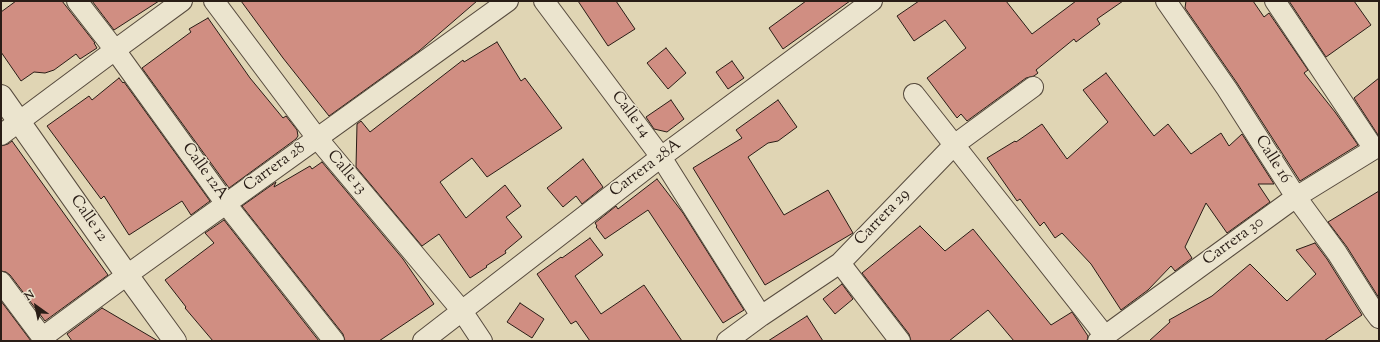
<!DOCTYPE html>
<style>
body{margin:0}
#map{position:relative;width:1380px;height:342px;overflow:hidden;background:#e0d5b4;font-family:"Sorts Mill Goudy",serif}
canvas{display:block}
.frame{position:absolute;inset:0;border:2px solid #291d16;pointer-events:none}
.north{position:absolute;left:16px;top:286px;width:40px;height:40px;-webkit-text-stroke:3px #ebe4ce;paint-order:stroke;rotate:327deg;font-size:11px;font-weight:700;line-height:16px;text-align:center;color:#291d16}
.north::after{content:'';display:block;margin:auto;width:14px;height:18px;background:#291d16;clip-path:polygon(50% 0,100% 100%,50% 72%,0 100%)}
</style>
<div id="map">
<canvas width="1380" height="342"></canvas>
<div class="frame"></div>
<div class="north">N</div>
</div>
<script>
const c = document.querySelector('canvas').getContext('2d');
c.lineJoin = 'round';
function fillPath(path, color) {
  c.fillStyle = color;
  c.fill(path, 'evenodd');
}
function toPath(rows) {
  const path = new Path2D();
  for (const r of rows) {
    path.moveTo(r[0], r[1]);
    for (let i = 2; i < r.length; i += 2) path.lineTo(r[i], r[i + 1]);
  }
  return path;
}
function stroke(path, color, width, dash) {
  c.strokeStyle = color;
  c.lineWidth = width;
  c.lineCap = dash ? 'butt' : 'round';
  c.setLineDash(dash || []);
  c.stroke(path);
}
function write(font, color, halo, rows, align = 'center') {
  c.font = font + ' "Sorts Mill Goudy",serif';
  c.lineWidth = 3;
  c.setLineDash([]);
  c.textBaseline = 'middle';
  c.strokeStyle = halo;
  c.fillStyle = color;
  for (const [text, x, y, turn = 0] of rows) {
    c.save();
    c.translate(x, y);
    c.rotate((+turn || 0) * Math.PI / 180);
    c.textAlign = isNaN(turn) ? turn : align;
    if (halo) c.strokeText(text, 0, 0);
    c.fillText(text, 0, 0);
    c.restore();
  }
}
const building = toPath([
 [16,1,62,1,95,43,94,43,97,48,80,59,76,54,54,70,45,73,34,72,21,81,1,52,1,12,16,1],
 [92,1,159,1,114,30,92,1],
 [241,1,477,1,419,51,329,116,283,58,241,1],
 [578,1,616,1,635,29,608,46,578,1],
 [806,1,850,1,783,49,769,28,806,1],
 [919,1,1006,1,1032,34,1076,1,1123,1,1097,19,1100,24,1076,42,1074,39,1036,70,1038,73,1034,76,1026,78,967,121,961,114,957,118,927,78,966,48,945,20,914,41,897,16,919,1],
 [1186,1,1253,1,1264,17,1269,13,1308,70,1304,73,1335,112,1358,145,1300,181,1237,83,1185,8,1186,1],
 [1289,1,1354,1,1371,25,1326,57,1289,1],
 [208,18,250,78,283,118,286,116,297,130,298,136,296,139,229,188,142,68,191,32,189,29,208,18],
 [497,42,521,81,525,78,562,128,487,177,472,158,440,182,466,218,505,185,521,206,506,217,522,237,505,251,506,253,486,266,487,267,470,278,439,234,422,246,356,167,357,124,361,121,370,132,463,60,464,62,497,42],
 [666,48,686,73,668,89,647,63,666,48],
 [732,61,744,78,728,89,716,72,732,61],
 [1106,73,1154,136,1168,124,1191,154,1221,133,1229,146,1242,134,1274,184,1258,184,1270,202,1227,233,1206,203,1185,247,1192,258,1175,271,1171,266,1148,290,1121,310,1091,264,1062,233,1055,238,1044,222,1040,226,1020,199,1017,201,987,158,1015,141,1016,142,1042,124,1067,159,1108,122,1083,90,1106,73],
 [119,78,123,83,124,82,210,201,191,215,182,201,129,235,104,196,101,199,47,126,89,96,92,100,119,78],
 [1379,78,1379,134,1378,135,1354,98,1379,78],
 [671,100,684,119,667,132,654,129,646,117,671,100],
 [778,100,797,127,778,141,768,143,748,157,784,215,828,190,853,233,765,285,693,168,742,138,736,130,778,100],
 [12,141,108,275,45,321,10,275,6,272,1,271,1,146,8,144,12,141],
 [583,159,603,187,582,204,576,196,563,207,547,188,583,159],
 [322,162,403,259,434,304,379,341,345,341,343,334,242,206,276,182,274,187,310,166,312,169,322,162],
 [657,179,683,213,744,310,723,323,648,210,605,239,596,227,597,226,595,223,616,206,618,209,657,179],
 [1379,191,1379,298,1347,247,1328,222,1379,191],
 [224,220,319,341,213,341,185,308,186,307,165,280,214,243,205,233,224,220],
 [920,226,945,251,973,229,1051,325,1072,312,1088,336,1087,341,1014,341,988,310,949,341,911,341,909,334,862,273,920,226],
 [590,238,603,255,575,276,601,314,644,285,682,341,590,341,576,321,571,324,537,274,561,257,562,258,590,238],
 [1315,243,1327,259,1362,315,1324,341,1149,341,1170,322,1169,320,1212,296,1250,264,1287,301,1316,274,1296,250,1315,243],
 [842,284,853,299,835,314,823,299,842,284],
 [1,301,31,341,1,341,1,301],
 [520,303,544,319,532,338,507,322,520,303],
 [102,308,158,341,72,341,67,334,102,308],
 [807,316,823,341,768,341,807,316]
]);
fillPath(building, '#d08e82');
stroke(building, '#291d16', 1);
const minor = toPath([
 [77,1,115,50,226,204,334,341],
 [214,1,317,138,462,311,482,341],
 [544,1,661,157,761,316],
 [1166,1,1227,89,1296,197,1337,253,1373,310,1379,318],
 [914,94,1105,336],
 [1,135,115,50,182,1],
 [840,263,900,341],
 [1,282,45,341],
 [43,337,127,275,508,1],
 [423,341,661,157,872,1],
 [727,341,761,316,840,263,954,145,1033,87],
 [1098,341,1296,197,1374,149,1275,1]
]);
const tertiary = toPath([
 [1,96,127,275,175,341]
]);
stroke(minor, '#574b3e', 22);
stroke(tertiary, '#574b3e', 24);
stroke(minor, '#ebe4ce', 20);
stroke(tertiary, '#ebe4ce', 22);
write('16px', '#291d16', '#ebe4ce', [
 ["Calle 14",630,115,53],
 ["Calle 16",1272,160,58],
 ["Carrera 28",275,168,-36],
 ["Carrera 28A",646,169,-37],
 ["Calle 12A",204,172,54],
 ["Calle 13",346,173,50],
 ["Carrera 29",883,218,-46],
 ["Calle 12",88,219,55],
 ["Carrera 30",1234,242,-36]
]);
</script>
